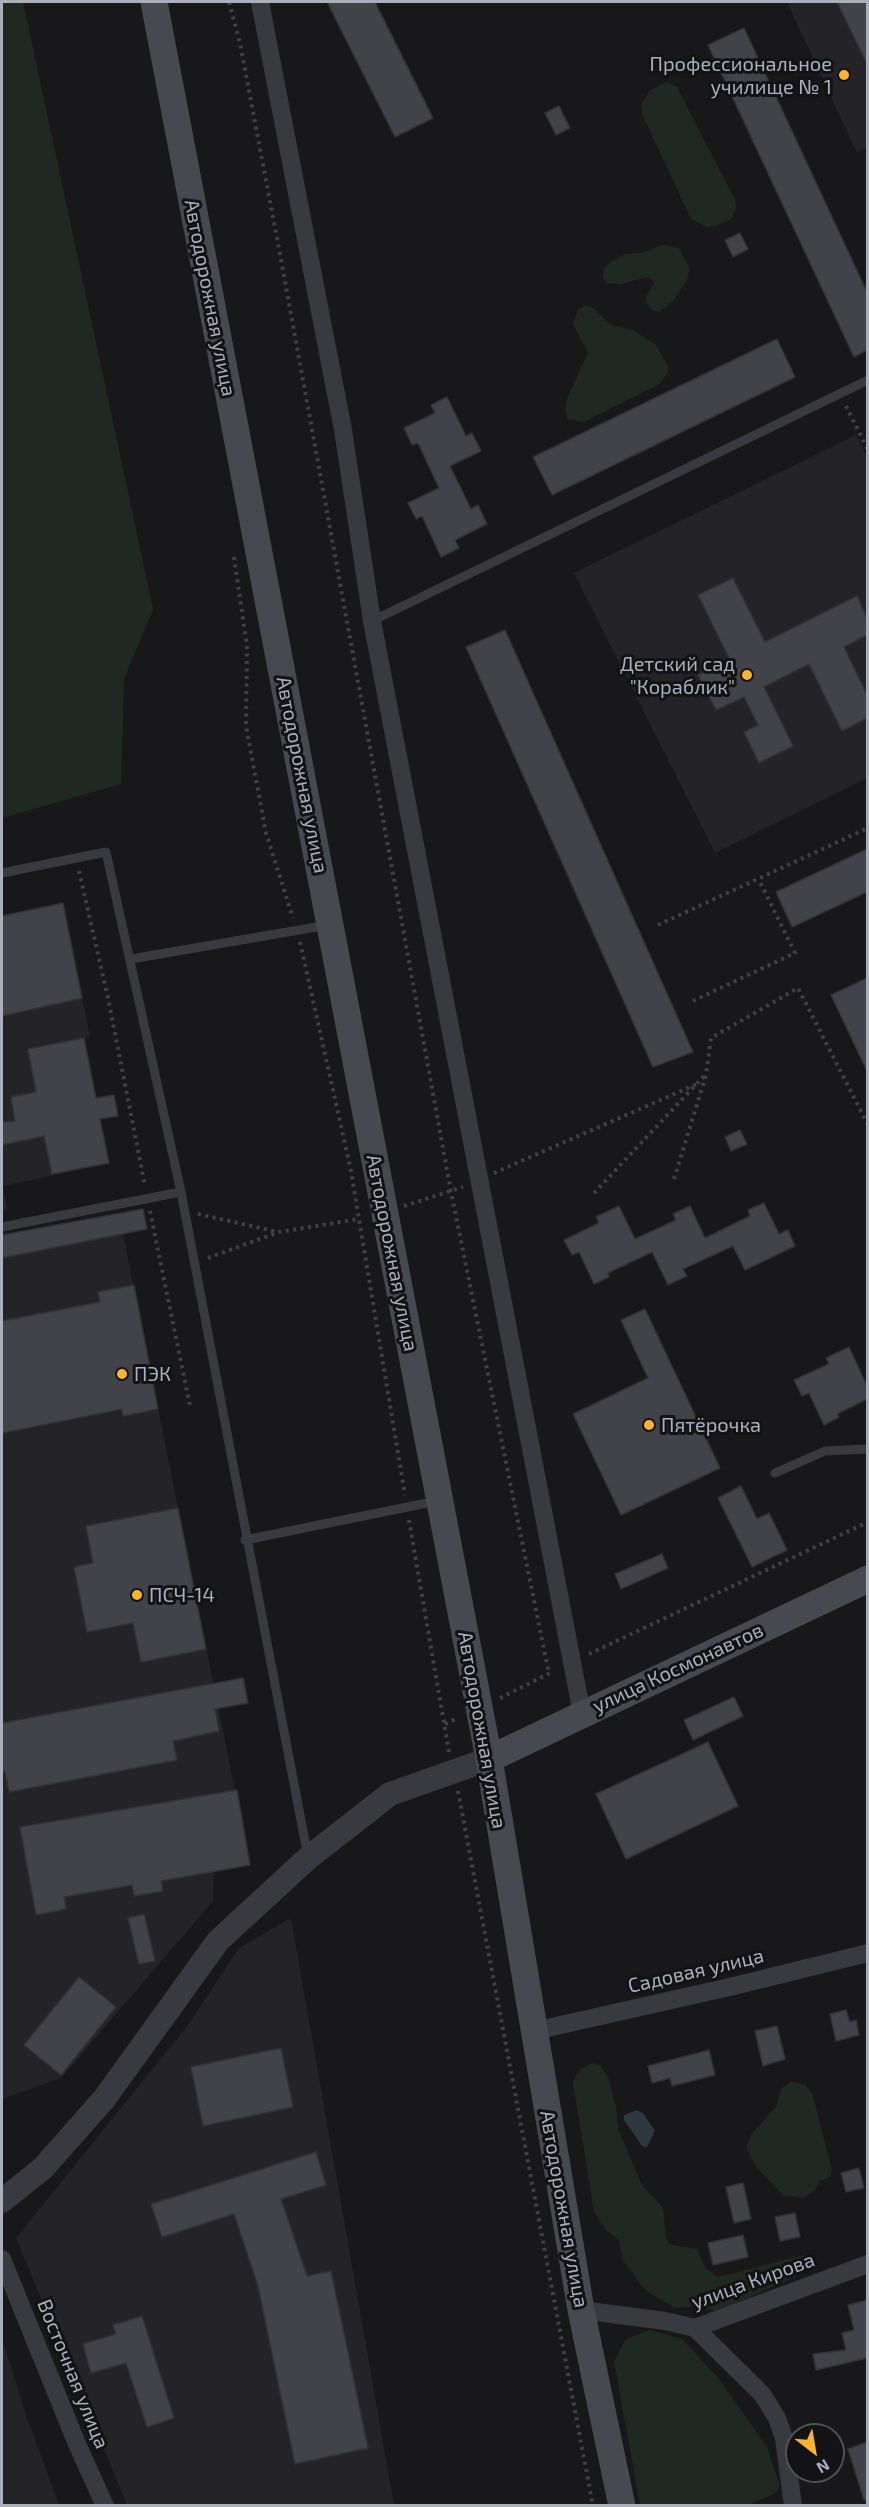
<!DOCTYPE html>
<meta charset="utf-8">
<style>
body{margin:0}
#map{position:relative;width:869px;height:2507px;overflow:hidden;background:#18181a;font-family:"Exo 2",sans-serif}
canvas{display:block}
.frame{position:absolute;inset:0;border:3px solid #aaafbb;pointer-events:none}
.north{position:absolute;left:785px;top:2423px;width:60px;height:60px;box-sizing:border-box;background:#131316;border:2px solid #4f5158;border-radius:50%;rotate:149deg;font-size:16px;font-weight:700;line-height:24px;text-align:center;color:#aaafbb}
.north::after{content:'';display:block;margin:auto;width:21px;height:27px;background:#fcb42e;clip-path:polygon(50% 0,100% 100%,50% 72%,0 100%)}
</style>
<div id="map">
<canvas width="869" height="2507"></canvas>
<div class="frame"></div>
<div class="north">N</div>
</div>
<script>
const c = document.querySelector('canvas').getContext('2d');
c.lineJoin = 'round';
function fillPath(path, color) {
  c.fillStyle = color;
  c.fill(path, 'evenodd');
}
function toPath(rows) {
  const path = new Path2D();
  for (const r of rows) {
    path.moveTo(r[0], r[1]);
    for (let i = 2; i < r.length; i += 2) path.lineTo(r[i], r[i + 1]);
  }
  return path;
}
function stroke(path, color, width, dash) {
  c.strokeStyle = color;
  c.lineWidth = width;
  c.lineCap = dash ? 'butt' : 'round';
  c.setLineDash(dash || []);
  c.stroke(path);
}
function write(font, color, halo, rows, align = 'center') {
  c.font = font + ' "Exo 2",sans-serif';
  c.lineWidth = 6;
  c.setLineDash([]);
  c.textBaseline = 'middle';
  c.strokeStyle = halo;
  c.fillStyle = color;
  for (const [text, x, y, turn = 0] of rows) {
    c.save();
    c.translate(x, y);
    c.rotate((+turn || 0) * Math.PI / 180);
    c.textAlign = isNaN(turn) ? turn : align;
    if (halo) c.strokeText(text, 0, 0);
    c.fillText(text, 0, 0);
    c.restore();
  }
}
fillPath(toPath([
 [787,2,867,2,867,148,857,153],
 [856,435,868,459,867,778,715,853,574,573],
 [63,903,90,1036,84,1038,96,1098,114,1095,118,1116,100,1119,109,1163,3,1186,7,1210,2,1211,2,916],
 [143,1209,147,1229,123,1234,250,1865,214,1872,213,1901,61,2078,2,2099,2,1235],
 [291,1918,394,2505,127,2505,16,2238,188,2025,239,1948],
 [2,2339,27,2418,59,2505,2,2505]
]), '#242428');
fillPath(toPath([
 [2,2,23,2,153,609,124,679,121,784,2,818],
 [667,82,677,87,735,200,736,208,732,218,716,226,707,227,691,219,642,114,641,105,650,90],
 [664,245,679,248,690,268,686,282,673,301,659,312,652,310,647,303,646,296,655,282,647,277,621,284,606,283,603,277,604,269,609,263,625,254,641,253],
 [586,305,593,308,611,325,633,330,656,345,668,366,668,373,659,384,583,422,568,419,565,411,568,396,588,353,573,324,578,310],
 [592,2063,600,2065,608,2077,616,2106,618,2129,642,2185,663,2208,666,2239,671,2245,697,2249,706,2269,718,2277,804,2255,813,2264,807,2271,718,2312,696,2306,675,2308,644,2289,623,2260,619,2240,606,2230,594,2212,573,2082,579,2070],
 [791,2081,806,2086,813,2095,832,2170,830,2177,820,2181,815,2190,804,2198,783,2195,756,2167,746,2147,751,2135,777,2105,781,2089],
 [650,2330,682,2339,719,2379,767,2447,780,2486,776,2493,748,2505,640,2505,614,2361,626,2339]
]), '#202921');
fillPath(toPath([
 [637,2110,643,2113,655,2131,647,2147,642,2146,624,2120,624,2115]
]), '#2d383f');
const building = toPath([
 [327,2,375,2,433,118,395,137,327,2],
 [837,2,867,2,867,64,837,2],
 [744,28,867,292,867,350,854,357,708,45,744,28],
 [559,106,570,128,556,135,545,113,559,106],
 [740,233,748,249,733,257,725,240,740,233],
 [777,339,795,377,552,495,533,457,777,339],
 [447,397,466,436,472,433,481,451,450,466,471,509,478,505,487,524,455,540,459,548,441,557,422,516,416,519,408,503,439,488,418,443,412,445,404,428,435,413,431,405,447,397],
 [733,578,765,642,857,596,867,618,867,635,844,647,867,695,867,718,842,731,809,664,764,687,793,746,759,763,744,732,758,725,744,697,716,710,698,675,730,660,698,595,733,578],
 [505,630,693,1052,653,1067,466,647,505,630],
 [867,849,867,892,792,927,776,892,867,849],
 [63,903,82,998,2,1016,2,916,63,903],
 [867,978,867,1071,831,995,867,978],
 [84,1038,96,1098,114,1095,118,1116,100,1119,109,1163,52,1174,44,1136,2,1145,2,1122,15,1121,11,1097,36,1092,28,1049,84,1038],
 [740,1130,747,1144,731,1151,725,1137,740,1130],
 [764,1203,779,1234,788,1230,795,1246,745,1270,733,1246,683,1269,687,1276,668,1285,652,1252,608,1273,609,1277,594,1284,579,1252,572,1255,564,1240,599,1223,596,1217,619,1206,635,1239,676,1220,673,1214,690,1206,705,1238,750,1216,748,1210,764,1203],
 [143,1209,147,1229,2,1258,2,1235,143,1209],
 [134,1285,158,1409,123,1416,122,1409,2,1433,2,1321,100,1302,98,1292,134,1285],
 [645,1309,720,1468,621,1515,573,1414,648,1378,621,1320,645,1309],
 [849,1347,867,1386,867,1399,837,1414,839,1417,824,1425,809,1393,802,1396,794,1380,829,1364,826,1358,849,1347],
 [741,1486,757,1519,769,1513,787,1550,752,1567,718,1498,741,1486],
 [178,1508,206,1649,141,1662,133,1623,87,1632,74,1567,93,1563,86,1526,178,1508],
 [662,1554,668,1568,621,1589,615,1574,662,1554],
 [243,1678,248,1703,215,1709,219,1731,173,1741,177,1760,9,1792,5,1772,2,1772,2,1723,243,1678],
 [734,1697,743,1716,693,1740,684,1720,734,1697],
 [708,1742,738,1806,626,1859,596,1794,708,1742],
 [237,1790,250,1865,161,1881,163,1891,134,1896,132,1885,64,1897,66,1909,36,1915,20,1827,237,1790],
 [144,1914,155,1961,139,1964,128,1918,144,1914],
 [79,1977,116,2007,61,2075,24,2045,79,1977],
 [846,2010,850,2022,856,2020,859,2035,836,2041,830,2014,846,2010],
 [777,2026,785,2059,763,2066,755,2031,777,2026],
 [281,2048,293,2107,203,2126,191,2067,281,2048],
 [709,2050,715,2075,672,2086,670,2078,652,2083,648,2066,709,2050],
 [316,2152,326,2185,281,2199,307,2276,331,2271,368,2448,295,2464,258,2286,234,2214,162,2237,151,2204,316,2152],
 [859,2168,864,2188,846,2192,841,2173,859,2168],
 [743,2183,751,2219,734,2223,726,2187,743,2183],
 [795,2213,800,2237,780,2241,775,2217,795,2213],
 [743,2235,748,2257,713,2265,708,2243,743,2235],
 [867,2300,867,2358,816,2370,813,2354,846,2350,842,2333,854,2330,848,2305,867,2300],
 [142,2316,174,2418,147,2427,126,2363,91,2373,83,2344,116,2334,113,2325,142,2316],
 [867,2442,867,2500,864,2500,848,2449,867,2442]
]);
fillPath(building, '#424348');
stroke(building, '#323237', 1.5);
stroke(toPath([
 [229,2,240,43,280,254,451,1192,549,1674],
 [846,406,868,450],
 [234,557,247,646,246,726,266,833,293,918],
 [79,871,108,998,145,1186],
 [658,925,868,828],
 [300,942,351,1171,405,1495],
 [693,1001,795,953,759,880],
 [494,1173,697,1084],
 [674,1179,706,1075,711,1038,798,988,868,1125],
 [594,1193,705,1075],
 [404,1206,463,1187],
 [150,1211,190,1406],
 [198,1214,278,1232],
 [208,1258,279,1232,359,1219],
 [409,1520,449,1752],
 [589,1654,868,1522],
 [500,1698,550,1673],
 [445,1724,458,1718],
 [458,1791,593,2506]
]), '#3f4147', 4, [3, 4.5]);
stroke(toPath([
 [372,621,868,380],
 [2,873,106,852,181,1192,308,1857],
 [131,959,328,925],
 [2,1227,181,1192],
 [775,1473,825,1451,868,1449],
 [245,1540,437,1501]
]), '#393a40', 9);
stroke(toPath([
 [260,2,343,430,372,621,582,1714],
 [534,2031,734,1986,868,1953],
 [2,2259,77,2444,105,2506],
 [581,2310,665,2321,695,2328,868,2264],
 [695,2328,762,2394,777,2418,784,2438,793,2506]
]), '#393a40', 18);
stroke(toPath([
 [2,2201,43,2168,104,2099,218,1941,308,1858,390,1794,489,1759]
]), '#393a40', 24);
stroke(toPath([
 [154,2,489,1759,581,2310,622,2506],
 [489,1759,868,1579]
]), '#474950', 27);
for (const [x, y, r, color] of [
 [844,75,6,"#fcb42e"],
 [747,675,6,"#fcb42e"],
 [122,1374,6,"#fcb42e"],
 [649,1425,6,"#fcb42e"],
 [137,1595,6,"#fcb42e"]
]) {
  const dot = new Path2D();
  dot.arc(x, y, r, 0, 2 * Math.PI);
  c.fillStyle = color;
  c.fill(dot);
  stroke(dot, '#131316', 2);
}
write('20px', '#aaafbb', '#131316', [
 ["Профессиональное",832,64,"right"],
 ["училище № 1",832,87,"right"],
 ["Детский сад",735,664,"right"],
 ["\"Кораблик\"",735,687,"right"],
 ["ПЭК",134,1374],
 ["Пятёрочка",661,1425],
 ["ПСЧ-14",149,1595]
], 'left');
write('20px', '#aaafbb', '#131316', [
 ["Автодорожная улица",210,298,79],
 ["Автодорожная улица",302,775,79],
 ["Автодорожная улица",392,1253,79],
 ["улица Космонавтов",678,1668,-25],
 ["Автодорожная улица",482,1730,80],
 ["Садовая улица",696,1971,-13],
 ["Автодорожная улица",564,2209,80],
 ["улица Кирова",753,2281,-20],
 ["Восточная улица",73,2374,68]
]);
</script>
